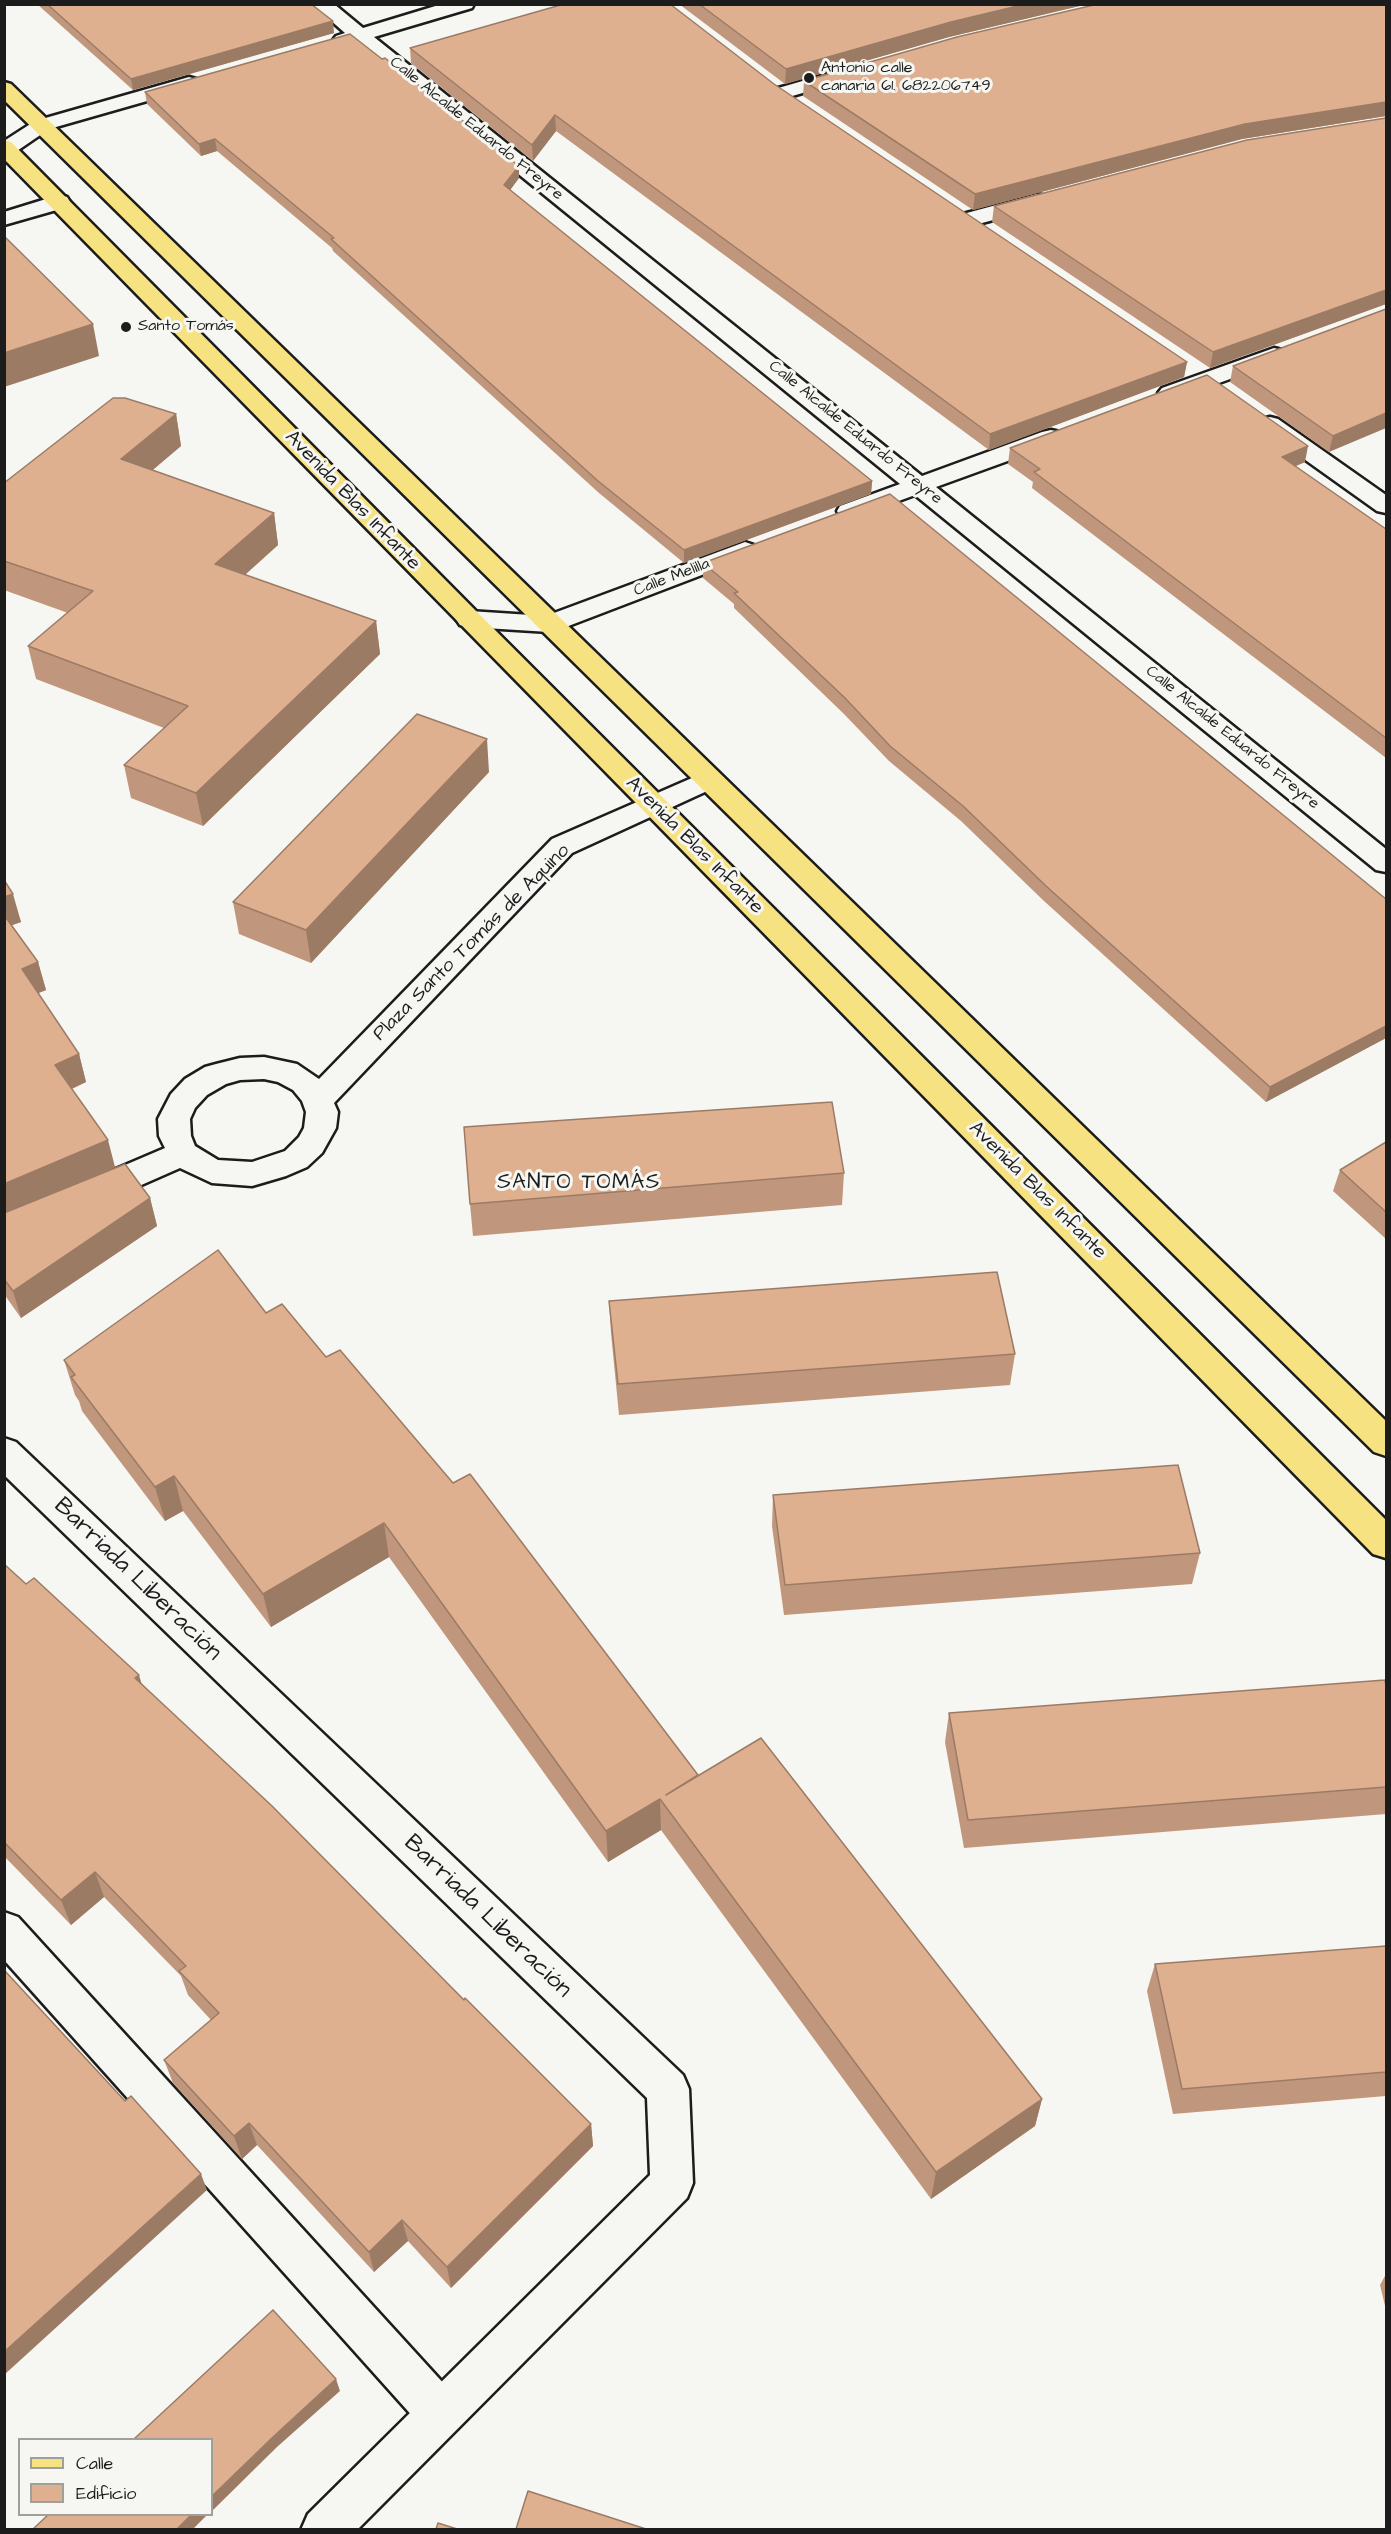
<!DOCTYPE html>
<meta charset="utf-8">
<style>
body{margin:0}
#map{position:relative;width:1391px;height:2534px;overflow:hidden;background:#f6f6f2;font-family:"Architects Daughter",sans-serif}
canvas{display:block}
.frame{position:absolute;inset:0;border:6px solid #1c1c1c;pointer-events:none}
.legend{position:absolute;left:18px;top:2438px;width:195px;height:78px;box-sizing:border-box;background:#f6f6f2;border:2px solid #9f9f9c;margin:0;padding:8px 10px;list-style:none;font-size:18px;color:#1c1c1c}
.legend li{display:flex;align-items:center;gap:12px;height:30px}
.legend b{width:30px;border:2px solid #9f9f9c}
</style>
<div id="map">
<canvas width="1391" height="2534"></canvas>
<div class="frame"></div>
<ul class="legend">
<li><b style="height:8px;background:#f7e281"></b>Calle</li>
<li><b style="height:16px;background:#dfb090"></b>Edificio</li>
</ul>
</div>
<script>
const c = document.querySelector('canvas').getContext('2d');
c.lineJoin = 'round';
function toPath(rows) {
  const path = new Path2D();
  for (const r of rows) {
    path.moveTo(r[0], r[1]);
    for (let i = 2; i < r.length; i += 2) path.lineTo(r[i], r[i + 1]);
  }
  return path;
}
function stroke(path, color, width, dash) {
  c.strokeStyle = color;
  c.lineWidth = width;
  c.lineCap = dash ? 'butt' : 'round';
  c.setLineDash(dash || []);
  c.stroke(path);
}
function fillPath(path, color) {
  c.fillStyle = color;
  c.fill(path, 'evenodd');
}
function write(font, color, halo, rows, align = 'center') {
  c.font = font + ' "Architects Daughter",sans-serif';
  c.lineWidth = 6;
  c.setLineDash([]);
  c.textBaseline = 'middle';
  c.strokeStyle = halo;
  c.fillStyle = color;
  for (const [text, x, y, turn = 0] of rows) {
    c.save();
    c.translate(x, y);
    c.rotate((+turn || 0) * Math.PI / 180);
    c.textAlign = isNaN(turn) ? turn : align;
    if (halo) c.strokeText(text, 0, 0);
    c.fillText(text, 0, 0);
    c.restore();
  }
}
const street = toPath([
 [312,4,334,4,363,28,442,4,474,4,472,8,374,37,922,476,1042,432,1051,430,1060,432,1063,437,1060,442,936,487,1386,849,1386,872,1376,870,915,495,858,516,849,518,840,516,837,511,840,506,900,484,356,42,343,46,336,44,333,40,336,36,345,33,312,4],
 [847,68,854,70,857,74,854,78,782,99,775,97,772,93,775,89,847,68],
 [189,77,196,79,199,83,196,87,49,129,14,153,4,155,4,141,35,121,189,77],
 [1037,194,1045,196,1048,201,1045,206,971,226,963,224,960,219,963,214,1037,194],
 [1274,348,1282,350,1286,355,1282,360,1178,398,1170,400,1162,398,1158,393,1162,388,1274,348],
 [1270,417,1278,419,1386,495,1386,513,1377,511,1262,429,1258,424,1262,419,1270,417],
 [745,542,754,545,758,550,754,555,558,630,549,632,469,627,460,625,456,619,460,613,469,611,546,616,745,542],
 [4,1912,18,1917,456,2397,463,2413,456,2429,440,2436,424,2429,4,1960,4,1912]
]);
const secondary = toPath([
 [59,195,67,197,70,202,67,207,4,225,4,212,59,195],
 [708,771,718,774,722,780,718,786,572,853,334,1103,338,1112,336,1128,322,1153,307,1167,286,1176,252,1186,212,1183,180,1168,105,1201,94,1204,83,1201,78,1192,83,1183,165,1148,159,1136,158,1119,171,1094,185,1079,205,1067,216,1064,240,1058,264,1057,297,1064,319,1079,552,839,708,771],
 [264,1079,278,1082,293,1090,302,1101,306,1112,304,1128,299,1137,285,1151,252,1162,218,1160,195,1146,191,1136,190,1119,195,1108,207,1095,226,1084,240,1080,264,1079],
 [4,1438,16,1442,683,2075,689,2089,693,2183,687,2198,357,2530,301,2530,308,2514,650,2175,647,2098,4,1475,4,1438]
]);
const primary = toPath([
 [4,82,11,84,1386,1421,1386,1456,1374,1452,4,100,4,82],
 [4,140,11,142,478,613,1386,1520,1386,1558,1373,1554,4,159,4,140]
]);
stroke(street, '#1c1c1c', 5);
stroke(secondary, '#1c1c1c', 5);
stroke(primary, '#1c1c1c', 5);
fillPath(street, '#f6f6f2');
fillPath(secondary, '#f6f6f2');
fillPath(primary, '#f7e281');
fillPath(toPath([
 [37,4,311,4,334,33,133,90],
 [679,4,1088,4,949,37,785,84],
 [1386,4,1386,116,1242,139,973,210,803,96,804,81],
 [410,48,774,84,1187,362,1184,377,989,450,556,131,533,161,411,63],
 [145,92,519,166,519,178,510,190,872,481,871,494,684,563,599,493,333,251,332,248,217,151,201,156,147,104],
 [1386,118,1386,304,1210,368,992,222,994,206],
 [1386,309,1329,452,1230,382,1233,366],
 [176,414,181,446,152,470,274,513,278,545,245,575,376,621,380,654,203,826,131,798,124,765,164,728,36,679,28,646,68,613,4,590,4,483],
 [1010,448,1305,462,1296,466,1386,529,1386,758,1032,488,1033,482,1008,464],
 [703,563,1386,899,1386,1038,1266,1102,1044,901,961,821,889,761,844,714,734,608,734,604,703,578],
 [489,772,311,963,239,934,233,902],
 [4,880,21,922,12,925,38,962,46,990,38,993,79,1054,86,1082,72,1089,115,1167,91,1178,150,1198,157,1226,21,1318,4,1294],
 [1386,1142,1386,1239,1333,1191,1340,1170],
 [844,1173,842,1205,473,1236,470,1204],
 [609,1301,1015,1354,1010,1385,619,1415,611,1333],
 [266,1313,326,1357,698,1775,1042,2099,1035,2126,931,2199,661,1830,608,1862,389,1557,271,1627,183,1511,165,1521,82,1411,79,1401,75,1395,64,1360],
 [773,1495,1200,1553,1192,1584,784,1615,772,1526],
 [4,1564,26,1584,142,1684,591,2124,593,2146,451,2288,408,2241,374,2272,257,2145,242,2159,173,2083,164,2060,211,2020,188,1995,181,1976,104,1897,71,1925,4,1856],
 [1386,1686,1386,1814,964,1848,945,1742,949,1713],
 [1386,1946,1386,2096,1173,2114,1147,1991,1155,1964],
 [1386,2274,1386,2310,1380,2285]
]), '#c0977c');
fillPath(toPath([
 [1026,4,1088,4,949,37,785,84,786,69,951,22],
 [333,21,334,33,133,90,131,79],
 [1386,102,1386,116,1242,139,973,210,975,194,1245,124],
 [555,115,556,131,533,161,532,145],
 [215,139,217,151,201,156,199,144],
 [519,166,519,178,505,197,504,185],
 [1386,290,1386,304,1210,368,1213,352],
 [93,324,99,356,4,387,4,353],
 [1187,362,1184,377,989,450,990,434],
 [1386,413,1386,428,1329,452,1333,436],
 [176,414,181,446,127,492,121,459],
 [1308,446,1305,462,1279,473,1282,457],
 [872,481,871,494,684,563,684,550],
 [274,513,278,545,221,596,215,564],
 [376,621,380,654,203,826,196,793],
 [487,739,489,772,311,963,306,930],
 [13,894,21,922,4,928,4,897],
 [38,962,46,990,29,997,22,969],
 [1386,1026,1386,1038,1266,1102,1270,1087],
 [79,1054,86,1082,62,1093,55,1065],
 [108,1140,115,1167,4,1215,4,1184],
 [150,1198,157,1226,21,1318,13,1291],
 [174,1476,183,1511,165,1521,155,1487],
 [384,1523,389,1557,271,1627,263,1594],
 [139,1675,147,1702,135,1678],
 [660,1799,661,1830,608,1862,606,1831],
 [95,1872,104,1897,71,1925,61,1900],
 [1042,2099,1035,2126,931,2199,936,2172],
 [249,2123,257,2145,242,2159,234,2136],
 [591,2124,593,2146,451,2288,447,2267],
 [201,2174,207,2190,4,2375,4,2352],
 [402,2220,408,2241,374,2272,369,2252],
 [336,2379,340,2391,277,2447,212,2511,212,2496,273,2437],
 [192,2514,208,2514,193,2529,177,2529]
]), '#9c7b65');
const building = toPath([
 [47,4,311,4,333,21,131,79,47,4],
 [564,4,670,4,774,84,1187,362,990,434,555,115,532,145,410,48,564,4],
 [699,4,1026,4,951,22,786,69,699,4],
 [1098,4,1386,4,1386,102,1245,124,975,194,804,81,957,37,1098,4],
 [350,34,382,59,385,58,519,166,504,185,872,481,684,550,598,481,331,239,334,238,215,139,199,144,145,92,350,34],
 [1386,118,1386,290,1213,352,994,206,1247,140,1386,118],
 [4,236,93,324,4,353,4,236],
 [1386,309,1386,413,1333,436,1233,366,1386,309],
 [1207,375,1308,446,1282,457,1386,529,1386,738,1034,472,1040,469,1010,448,1207,375],
 [113,398,125,398,176,414,121,459,274,513,215,564,376,621,196,793,124,765,188,706,28,646,93,591,4,561,4,483,113,398],
 [890,494,1386,899,1386,1026,1270,1087,1046,886,963,806,890,746,845,698,734,593,738,592,703,563,890,494],
 [417,714,487,739,306,930,233,902,417,714],
 [4,880,13,894,4,897,4,880],
 [4,915,38,962,22,969,79,1054,55,1065,108,1140,4,1184,4,915],
 [832,1102,844,1173,470,1204,464,1127,832,1102],
 [1386,1142,1386,1212,1340,1170,1386,1142],
 [125,1164,150,1198,13,1291,4,1279,4,1213,125,1164],
 [218,1250,266,1313,282,1304,326,1357,340,1350,453,1483,470,1474,698,1775,666,1795,761,1738,1042,2099,936,2172,660,1799,606,1831,384,1523,263,1594,174,1476,155,1487,71,1377,75,1375,64,1360,218,1250],
 [997,1272,1015,1354,618,1384,609,1301,997,1272],
 [1178,1465,1200,1553,785,1585,773,1495,1178,1465],
 [4,1564,26,1584,34,1578,139,1675,135,1678,272,1806,464,2000,465,1998,591,2124,447,2267,402,2220,369,2252,249,2123,234,2136,164,2060,219,2013,179,1971,186,1966,95,1872,61,1900,4,1842,4,1564],
 [1385,1680,1386,1686,1386,1787,968,1820,949,1713,1385,1680],
 [1386,1946,1386,2072,1182,2089,1155,1964,1386,1946],
 [5,1971,125,2101,131,2096,201,2174,4,2352,4,1972,5,1971],
 [273,2310,336,2379,273,2437,212,2496,212,2439,134,2439,273,2310],
 [528,2491,646,2529,516,2529,528,2491],
 [49,2514,192,2514,177,2529,33,2529,49,2514],
 [438,2523,457,2529,436,2529,438,2523]
]);
fillPath(building, '#dfb090');
stroke(building, '#9c7b65', 1.5);
for (const [x, y, r, color] of [
 [809,78,6,"#1c1c1c"],
 [126,327,6,"#1c1c1c"]
]) {
  const dot = new Path2D();
  dot.arc(x, y, r, 0, 2 * Math.PI);
  c.fillStyle = color;
  c.fill(dot);
  stroke(dot, '#f6f6f2', 2);
}
write('16px', '#1c1c1c', '#f6f6f2', [
 ["Antonio calle",821,69],
 ["canaria 61. 682206749",821,87],
 ["Santo Tomás",138,327]
], 'left');
write('16px', '#1c1c1c', '#f6f6f2', [
 ["Calle Alcalde Eduardo Freyre",476,129,39],
 ["Calle Alcalde Eduardo Freyre",855,433,39],
 ["Calle Melilla",672,578,-21],
 ["Calle Alcalde Eduardo Freyre",1232,738,39]
]);
write('20px', '#1c1c1c', '#f6f6f2', [
 ["Avenida Blas Infante",352,501,46],
 ["Avenida Blas Infante",694,846,45],
 ["Plaza Santo Tomás de Aquino",472,943,-45],
 ["Avenida Blas Infante",1037,1191,45]
]);
c.letterSpacing = '1.5px';
write('21px', '#1c1c1c', '#f6f6f2', [
 ["SANTO TOMÁS",579,1184]
]);
c.letterSpacing = '0px';
write('24px', '#1c1c1c', '#f6f6f2', [
 ["Barriada Liberación",137,1580,44],
 ["Barriada Liberación",487,1917,44]
]);
</script>
